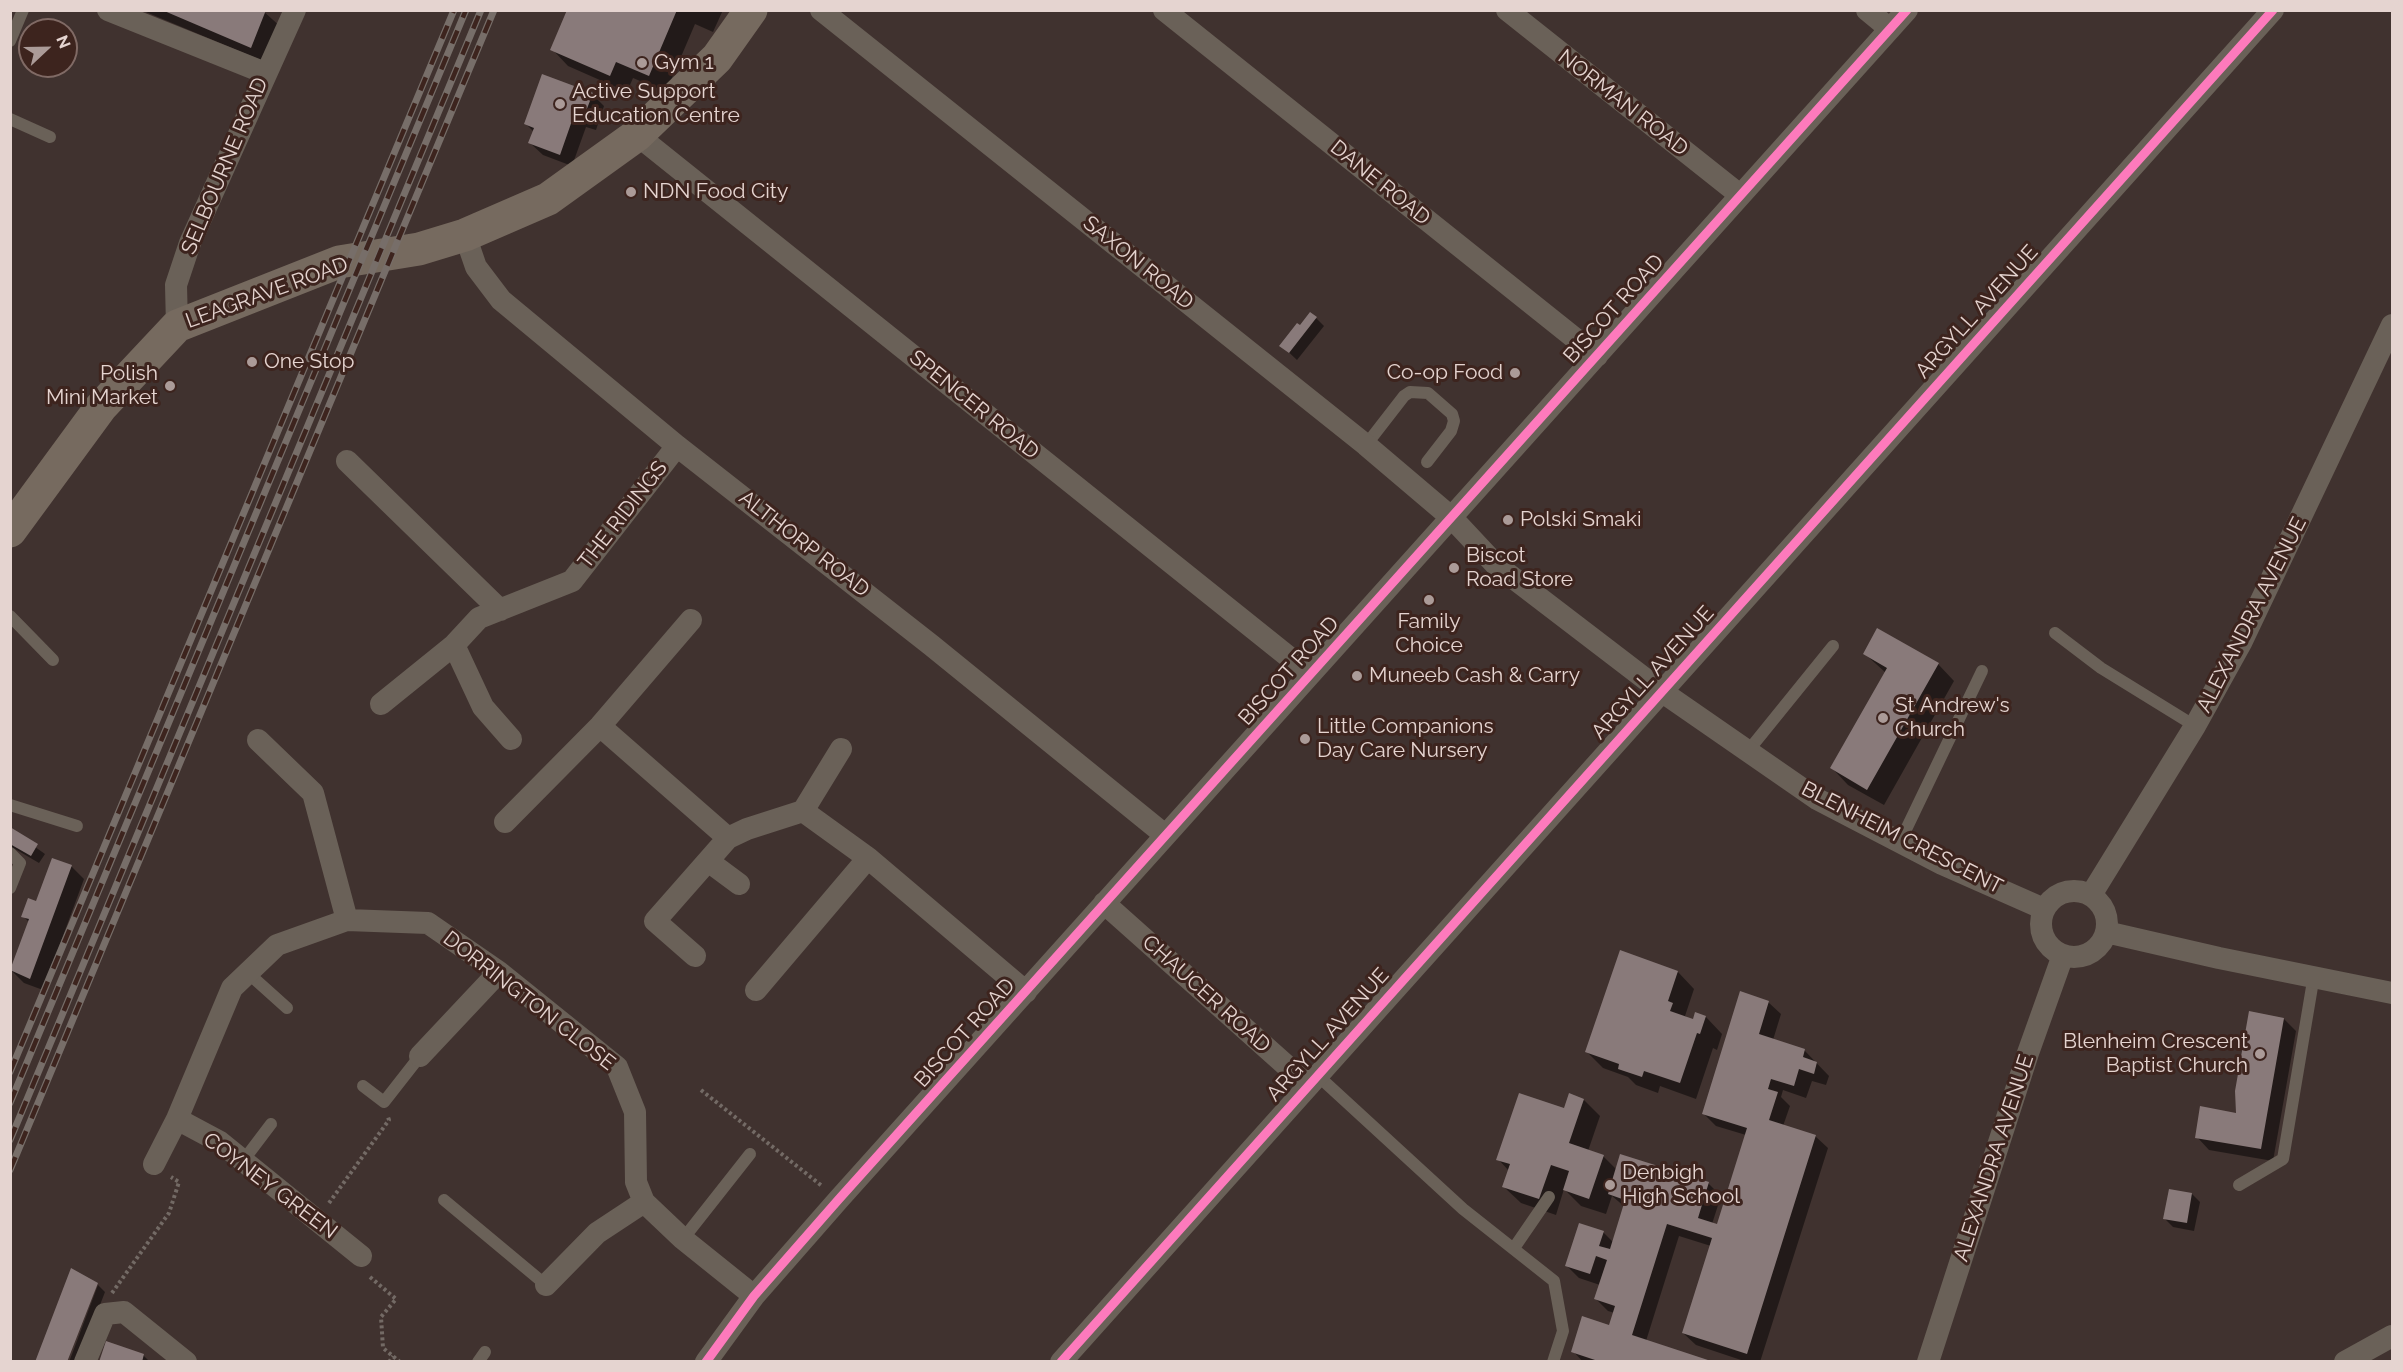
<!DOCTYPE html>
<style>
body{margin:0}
#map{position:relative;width:2403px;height:1372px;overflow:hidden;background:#40322f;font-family:Raleway,sans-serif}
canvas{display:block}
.frame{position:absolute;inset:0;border:12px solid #e5d4d0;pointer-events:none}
.north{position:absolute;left:18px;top:18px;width:60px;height:60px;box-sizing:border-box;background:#3d241e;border:2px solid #806a65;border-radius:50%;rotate:68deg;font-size:16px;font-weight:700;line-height:24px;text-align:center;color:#e5d4d0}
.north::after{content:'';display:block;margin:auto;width:21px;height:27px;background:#ab9b98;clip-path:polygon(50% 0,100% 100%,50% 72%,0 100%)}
</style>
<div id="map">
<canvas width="2403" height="1372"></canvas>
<div class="frame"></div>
<div class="north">N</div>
</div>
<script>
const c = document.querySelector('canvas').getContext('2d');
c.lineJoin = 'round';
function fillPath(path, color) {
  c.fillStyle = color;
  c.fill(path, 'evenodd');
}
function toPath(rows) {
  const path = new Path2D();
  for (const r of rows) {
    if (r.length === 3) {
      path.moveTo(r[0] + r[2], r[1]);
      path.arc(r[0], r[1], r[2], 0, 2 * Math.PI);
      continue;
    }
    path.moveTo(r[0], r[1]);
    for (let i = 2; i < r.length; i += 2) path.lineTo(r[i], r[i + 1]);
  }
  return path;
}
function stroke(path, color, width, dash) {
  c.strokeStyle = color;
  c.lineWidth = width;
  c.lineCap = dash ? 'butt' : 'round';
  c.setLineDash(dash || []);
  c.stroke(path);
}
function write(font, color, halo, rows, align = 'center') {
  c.font = font + ' Raleway,sans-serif';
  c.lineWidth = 6;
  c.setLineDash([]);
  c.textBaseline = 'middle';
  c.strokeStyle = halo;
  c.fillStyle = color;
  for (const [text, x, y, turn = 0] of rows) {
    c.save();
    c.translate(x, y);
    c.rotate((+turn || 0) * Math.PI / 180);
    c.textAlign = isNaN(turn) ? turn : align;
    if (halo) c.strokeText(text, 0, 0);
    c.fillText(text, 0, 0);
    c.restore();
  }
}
fillPath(toPath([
 [141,10,262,10,282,28,268,63],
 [569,10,723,10,713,32,695,24,666,92,633,78,627,92,568,66,552,49],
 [592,94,604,106,596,130,586,127,572,166,543,155,530,143,534,132,526,124],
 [1316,318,1324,326,1297,360,1281,345,1300,328],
 [1865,654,1938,664,1954,681,1884,805,1848,785,1832,768,1886,673],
 [10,829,45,854,39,863,10,846],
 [53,859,72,867,84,879,43,990,24,983,12,971,30,923,23,916,37,903],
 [1678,972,1694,989,1685,1016,1694,1021,1706,1017,1722,1034,1717,1050,1713,1048,1696,1099,1660,1086,1658,1093,1636,1085,1628,1077,1603,1068,1587,1052],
 [1768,1002,1781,1014,1773,1040,1805,1051,1829,1076,1826,1085,1812,1081,1806,1098,1783,1090,1781,1097,1790,1106,1783,1126,1815,1136,1828,1148,1760,1362,1747,1362,1696,1345,1683,1333,1711,1246,1679,1236,1646,1341,1710,1362,1583,1362,1573,1351,1610,1327,1615,1313,1608,1311,1596,1299,1600,1285,1579,1278,1567,1266,1603,1232,1613,1242,1625,1207,1612,1196,1606,1214,1581,1206,1564,1189,1556,1215,1521,1203,1504,1187,1509,1171,1498,1159,1565,1110,1584,1100,1600,1116,1588,1151,1603,1156,1617,1170,1708,1183,1721,1196,1712,1224,1718,1226,1746,1135,1716,1126,1703,1113],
 [2284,1019,2296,1031,2273,1161,2209,1150,2197,1137,2238,1115],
 [2192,1194,2200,1202,2194,1231,2173,1227,2165,1219],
 [98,1285,105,1292,78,1362,69,1362],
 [143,1355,150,1362,100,1362]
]), '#0007');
fillPath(toPath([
 [162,10,266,10,251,48],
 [567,10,677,10,649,76,616,62,610,76,550,50],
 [542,74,593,93,583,119,574,115,560,155,528,143,534,128,524,124],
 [1310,312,1317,317,1289,353,1279,346,1297,323,1300,325],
 [1877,628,1939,663,1867,790,1830,768,1887,668,1863,654],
 [10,827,38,844,31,856,10,844],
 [52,858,72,865,30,979,10,970,29,919,21,917,28,898,36,901],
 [1620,950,1678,971,1668,1001,1673,1003,1670,1011,1693,1019,1695,1012,1706,1016,1700,1034,1697,1033,1680,1083,1644,1071,1642,1077,1618,1069,1619,1064,1585,1052],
 [1740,991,1769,1001,1759,1034,1805,1049,1803,1057,1817,1062,1814,1074,1799,1069,1794,1086,1771,1079,1768,1089,1778,1092,1769,1120,1816,1135,1747,1354,1682,1333,1712,1238,1667,1224,1632,1335,1714,1362,1601,1362,1571,1352,1582,1316,1609,1325,1615,1306,1594,1299,1607,1260,1596,1256,1590,1274,1565,1266,1579,1223,1604,1231,1599,1246,1610,1249,1625,1200,1608,1194,1620,1154,1709,1182,1698,1218,1717,1224,1747,1128,1702,1114],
 [2249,1011,2284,1018,2261,1149,2195,1138,2200,1106,2236,1113,2235,1091],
 [1519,1093,1564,1108,1569,1093,1584,1099,1569,1143,1604,1155,1589,1199,1563,1190,1569,1171,1551,1165,1539,1199,1502,1187,1510,1164,1496,1160],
 [2169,1189,2192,1193,2187,1223,2163,1219],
 [71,1268,98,1283,67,1362,35,1362],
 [106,1341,144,1354,142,1362,99,1362]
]), '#897a7a');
stroke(toPath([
 [701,1090,822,1186],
 [329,1203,389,1120,388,1117],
 [370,1277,396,1299,381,1317,383,1348,400,1362],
 [112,1293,169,1213,179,1182,171,1177],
 [389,1362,393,1356]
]), '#736a65', 4, [3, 3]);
stroke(toPath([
 [10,41,23,10],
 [10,119,50,137],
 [1366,445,1404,396,1410,392,1428,393,1452,414,1454,421,1451,431,1427,462],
 [10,616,53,660],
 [2055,633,2101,668,2195,726],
 [1748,751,1833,646],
 [10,805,77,826],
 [1900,842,1982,671],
 [10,853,20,863,10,888],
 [248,973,287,1008],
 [1316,1074,1463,1209,1554,1281,1563,1331,1553,1362],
 [363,1086,384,1102,420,1056],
 [243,1161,271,1124],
 [2239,1185,2283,1159,2314,975],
 [444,1200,546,1285],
 [683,1239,750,1154],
 [1514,1248,1549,1197],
 [478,1362,485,1352]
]), '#6a6158', 12);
stroke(toPath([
 [108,10,265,73],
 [821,10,1366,445,1452,518,1495,564,1661,691,1817,799,1942,864,2044,909],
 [1164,10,1597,356],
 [1507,10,1740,195],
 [1867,10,1890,29],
 [637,135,1310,674],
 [465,235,476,267,501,300,677,446,931,645,1165,835],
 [177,326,176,285,190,243,295,10],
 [347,461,500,610],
 [454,645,483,707,511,739],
 [381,704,454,645,479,618,572,581,677,446],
 [600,726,728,838],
 [258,740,313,793,347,920],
 [803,811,841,749],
 [505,822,600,726,691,620],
 [708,861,739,884],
 [2074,924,33],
 [2091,895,2195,726,2241,643,2392,325],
 [1104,903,1307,1084],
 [2106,932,2219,958,2392,993],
 [695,956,655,921,728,838,747,829,803,811,868,858,1026,992],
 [756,990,868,858],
 [420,1056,499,972],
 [177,1119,220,1142,361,1256],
 [154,1164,177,1119,232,988,277,945,347,920,428,923,499,972,617,1067,635,1112,636,1182,644,1202,683,1239,754,1296],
 [546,1285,597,1233,644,1202],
 [85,1362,105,1314,124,1312,186,1362],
 [706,1362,754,1296,839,1199,1907,10],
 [1061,1362,2273,10],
 [1928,1362,2028,1053,2063,955],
 [2345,1362,2392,1336]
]), '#6a6158', 22);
stroke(toPath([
 [10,531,101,407,177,326,339,262,419,249,465,235,548,199,637,135,717,58,751,10]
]), '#766a5f', 33);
const rail = toPath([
 [10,1072,454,10],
 [10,1103,466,10],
 [10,1140,481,10],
 [10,1170,494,10]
]);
stroke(rail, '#776e69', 7);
stroke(rail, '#3d241e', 4.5, [14]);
stroke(toPath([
 [706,1362,754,1296,839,1199,1907,10],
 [1061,1362,2273,10]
]), '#fd7abc', 9);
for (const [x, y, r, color] of [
 [642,63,6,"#ab9b98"],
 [560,104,6,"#ab9b98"],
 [631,192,6,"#ab9b98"],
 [252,362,6,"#ab9b98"],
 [1515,373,6,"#ab9b98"],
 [170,386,6,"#ab9b98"],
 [1508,520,6,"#ab9b98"],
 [1454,568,6,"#ab9b98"],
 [1429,600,6,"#ab9b98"],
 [1357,676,6,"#ab9b98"],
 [1883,718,6,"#ab9b98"],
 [1305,739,6,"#ab9b98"],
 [2260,1054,6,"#ab9b98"],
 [1610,1185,6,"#ab9b98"]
]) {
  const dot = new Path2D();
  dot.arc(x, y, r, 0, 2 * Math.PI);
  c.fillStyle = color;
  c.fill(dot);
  stroke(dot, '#3d241e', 2);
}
write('21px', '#e5d4d0', '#3d241e', [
 ["Gym 1",654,63],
 ["Active Support",572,92],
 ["Education Centre",572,116],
 ["NDN Food City",643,192],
 ["One Stop",264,362],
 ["Co-op Food",1503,373,"right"],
 ["Polish",158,374,"right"],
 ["Mini Market",158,398,"right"],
 ["Polski Smaki",1520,520],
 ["Biscot",1466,556],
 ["Road Store",1466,580],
 ["Family",1429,622,"center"],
 ["Choice",1429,646,"center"],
 ["Muneeb Cash & Carry",1369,676],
 ["St Andrew's",1895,706],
 ["Church",1895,730],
 ["Little Companions",1317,727],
 ["Day Care Nursery",1317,751],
 ["Blenheim Crescent",2248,1042,"right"],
 ["Baptist Church",2248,1066,"right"],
 ["Denbigh",1622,1173],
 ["High School",1622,1197]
], 'left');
write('21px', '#e5d4d0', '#3d241e', [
 ["NORMAN ROAD",1623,103,38],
 ["SELBOURNE ROAD",225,166,-67],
 ["DANE ROAD",1380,183,39],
 ["SAXON ROAD",1138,263,39],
 ["LEAGRAVE ROAD",267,293,-20],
 ["BISCOT ROAD",1614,309,-48],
 ["ARGYLL AVENUE",1977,312,-48],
 ["SPENCER ROAD",974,405,39],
 ["THE RIDINGS",623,515,-52],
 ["ALTHORP ROAD",804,544,38],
 ["ALEXANDRA AVENUE",2252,615,-63],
 ["BISCOT ROAD",1289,671,-48],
 ["ARGYLL AVENUE",1653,673,-48],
 ["BLENHEIM CRESCENT",1902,838,27],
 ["CHAUCER ROAD",1206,994,42],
 ["DORRINGTON CLOSE",529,1001,38],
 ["BISCOT ROAD",965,1033,-48],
 ["ARGYLL AVENUE",1328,1035,-48],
 ["ALEXANDRA AVENUE",1994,1158,-72],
 ["COYNEY GREEN",270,1186,37]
]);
</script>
